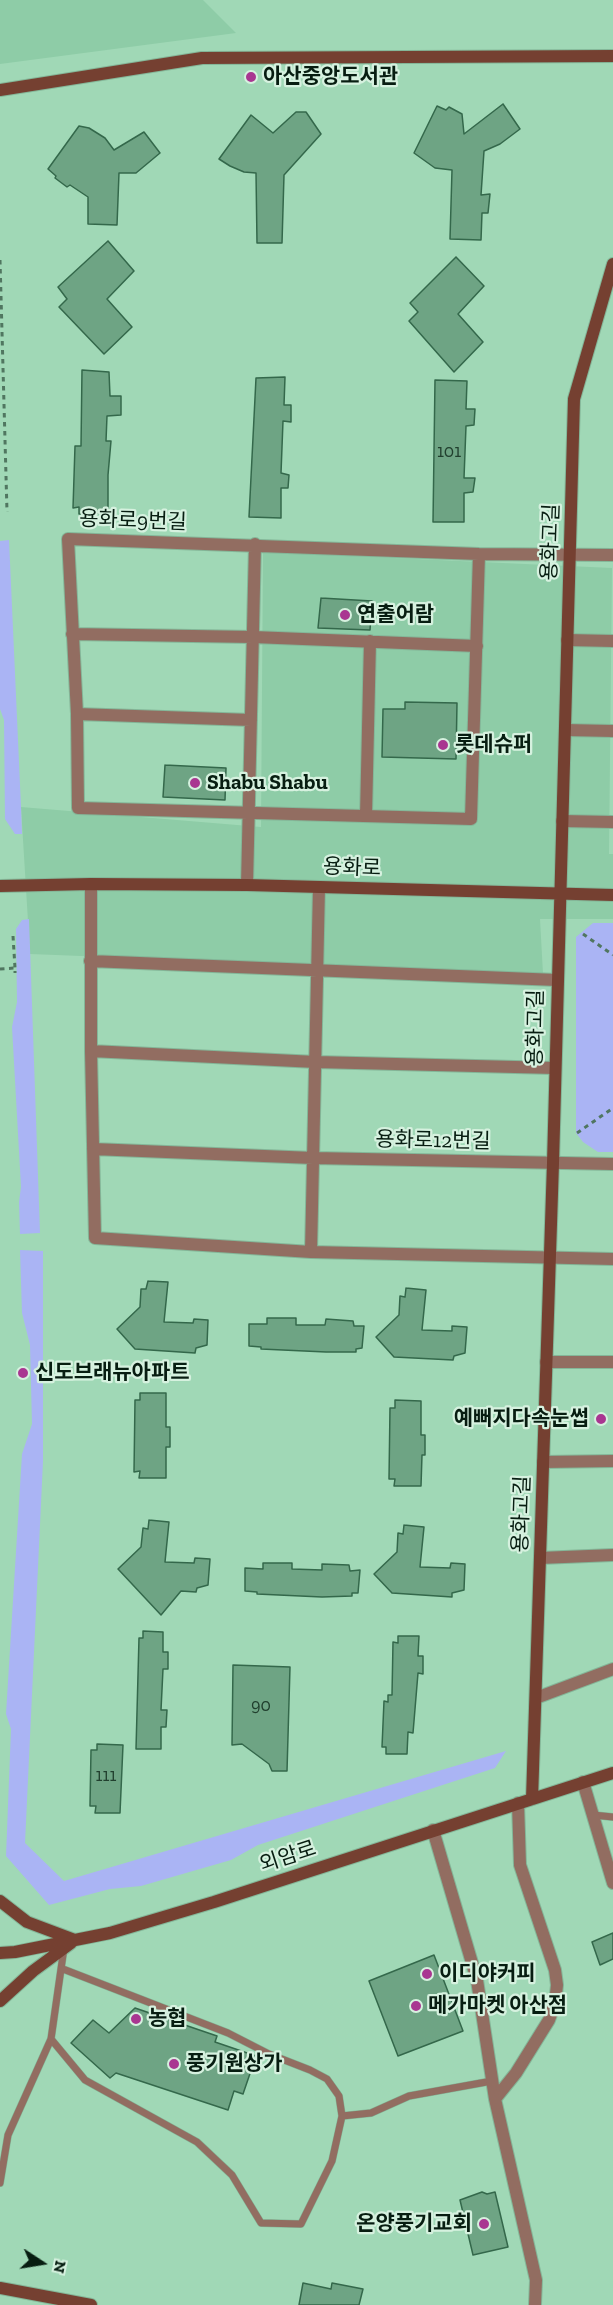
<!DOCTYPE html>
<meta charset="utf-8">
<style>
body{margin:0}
#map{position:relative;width:613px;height:2305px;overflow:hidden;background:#a0d8b6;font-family:"Zilla Slab",serif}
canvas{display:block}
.north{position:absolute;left:12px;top:2233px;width:60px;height:60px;-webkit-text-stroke:4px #d6f1df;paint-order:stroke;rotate:102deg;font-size:16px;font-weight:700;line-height:24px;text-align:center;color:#071d11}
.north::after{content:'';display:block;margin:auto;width:21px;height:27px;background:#071d11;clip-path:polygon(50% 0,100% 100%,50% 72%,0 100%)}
</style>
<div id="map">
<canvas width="613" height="2305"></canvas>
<div class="north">N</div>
</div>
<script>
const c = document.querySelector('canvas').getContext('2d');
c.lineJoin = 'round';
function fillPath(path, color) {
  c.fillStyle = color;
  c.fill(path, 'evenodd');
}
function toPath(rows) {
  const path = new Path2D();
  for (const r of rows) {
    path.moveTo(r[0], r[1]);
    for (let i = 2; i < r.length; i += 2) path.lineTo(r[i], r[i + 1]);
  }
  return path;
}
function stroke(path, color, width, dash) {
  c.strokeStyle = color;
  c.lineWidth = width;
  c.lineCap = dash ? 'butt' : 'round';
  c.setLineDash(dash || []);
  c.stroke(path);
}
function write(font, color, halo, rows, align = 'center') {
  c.font = font + ' "Zilla Slab","Noto Sans KR",serif';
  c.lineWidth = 4.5;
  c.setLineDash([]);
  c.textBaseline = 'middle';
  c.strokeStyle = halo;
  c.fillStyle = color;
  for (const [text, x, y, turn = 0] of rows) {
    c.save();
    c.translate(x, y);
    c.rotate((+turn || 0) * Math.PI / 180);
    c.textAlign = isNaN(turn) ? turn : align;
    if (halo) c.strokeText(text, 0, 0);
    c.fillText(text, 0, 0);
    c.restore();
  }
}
fillPath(toPath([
 [0,0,203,0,236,33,0,64],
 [263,552,612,568,609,854,613,854,613,919,540,919,543,974,30,954,21,807,261,827]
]), '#8ecca7');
fillPath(toPath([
 [9,540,21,807,22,834,15,834,5,819,4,720,0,709,0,541],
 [29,919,40,1233,20,1234,19,1202,21,1187,12,1027,17,1002,16,929,22,920],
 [593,923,613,923,613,1152,598,1152,583,1142,576,1133,576,937],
 [20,1250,43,1251,43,1461,25,1843,64,1881,506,1751,495,1768,258,1845,231,1860,141,1886,110,1889,49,1905,6,1856,11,1729,6,1714,22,1454,32,1424,30,1345,22,1313]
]), '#aab4f4');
const building = toPath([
 [503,104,520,129,500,144,484,151,481,195,490,194,488,213,482,213,481,240,450,239,452,170,435,168,414,153,437,106,446,110,449,107,462,114,464,134,503,104],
 [296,112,306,112,321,134,284,175,282,243,257,243,256,173,244,172,230,166,219,159,251,115,273,133,296,112],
 [79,126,89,128,105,138,114,150,144,132,160,153,136,173,119,173,117,225,88,224,88,197,70,185,67,187,55,178,56,176,48,169,79,126],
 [108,241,134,271,107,299,132,327,104,354,59,307,67,299,58,287,108,241],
 [456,257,484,286,458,314,483,342,454,372,409,321,418,312,410,303,456,257],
 [82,370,109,372,110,396,121,396,121,415,107,416,106,441,111,441,108,475,108,513,79,514,79,507,73,508,75,446,81,446,82,370],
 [285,377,284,405,291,405,291,422,283,421,281,473,289,475,288,488,281,488,281,518,249,517,256,378,285,377],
 [435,380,467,381,466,409,475,409,474,425,466,426,464,478,475,478,473,492,464,493,464,522,433,522,435,380],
 [321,598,372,601,370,630,318,628,321,598],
 [405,702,457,703,456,759,382,757,383,709,405,709,405,702],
 [165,765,226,768,225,800,163,797,165,765],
 [148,1281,168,1282,164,1322,193,1323,194,1319,208,1320,207,1345,196,1348,195,1353,135,1349,117,1329,140,1307,141,1289,146,1289,148,1281],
 [406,1288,426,1290,422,1330,452,1331,452,1326,467,1327,465,1353,454,1356,453,1360,394,1357,376,1337,399,1315,400,1296,405,1297,406,1288],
 [267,1318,296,1318,296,1325,325,1325,326,1319,353,1321,354,1326,364,1326,362,1348,356,1349,356,1352,326,1352,261,1349,261,1347,249,1346,249,1324,267,1324,267,1318],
 [140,1393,166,1393,166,1427,170,1427,170,1447,166,1447,166,1478,139,1478,140,1471,134,1472,135,1400,140,1400,140,1393],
 [395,1400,421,1401,421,1435,425,1435,425,1455,422,1455,421,1486,394,1486,395,1479,389,1479,390,1408,395,1408,395,1400],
 [149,1520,169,1522,165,1562,194,1563,195,1558,210,1559,208,1585,197,1588,196,1592,181,1591,161,1615,118,1569,141,1547,143,1528,148,1529,149,1520],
 [404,1525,424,1527,420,1567,450,1568,451,1563,465,1564,464,1590,452,1593,452,1597,392,1593,374,1574,397,1552,398,1533,403,1534,404,1525],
 [263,1563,292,1563,292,1569,322,1570,322,1564,349,1565,350,1571,360,1570,358,1593,352,1593,352,1596,322,1597,257,1594,257,1592,245,1591,245,1568,263,1569,263,1563],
 [143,1631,163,1632,163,1652,168,1652,168,1669,163,1669,161,1710,167,1710,166,1727,161,1727,161,1749,136,1749,139,1638,143,1638,143,1631],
 [398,1636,419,1636,418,1656,423,1656,423,1674,418,1673,413,1733,408,1732,407,1754,386,1754,386,1747,382,1747,384,1701,388,1702,388,1695,392,1695,393,1642,398,1643,398,1636],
 [233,1665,290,1667,287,1771,272,1771,269,1764,242,1744,232,1745,233,1665],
 [97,1744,123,1745,120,1813,95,1813,96,1806,90,1806,91,1750,97,1750,97,1744],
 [613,1933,613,1959,600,1965,592,1942,613,1933],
 [434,1955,463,2031,398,2056,369,1981,434,1955],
 [135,2008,217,2036,215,2042,256,2056,243,2094,234,2091,228,2110,116,2073,110,2078,71,2043,93,2020,109,2033,135,2008],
 [482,2192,487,2194,495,2192,508,2247,473,2255,460,2200,482,2192],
 [303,2283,331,2289,332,2283,363,2289,359,2305,299,2305,303,2283]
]);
fillPath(building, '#6ea484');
stroke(building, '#34684b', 1.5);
const lane = toPath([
 [593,1815,613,1817],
 [63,1969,228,2033,269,2054,310,2070,327,2079,339,2096,342,2116,371,2113,409,2096,492,2081],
 [51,2039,85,2080,197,2142,232,2175,261,2223,301,2224,332,2161,342,2116],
 [0,2183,8,2135,51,2039,64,1948]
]);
const street = toPath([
 [479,554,471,819,78,808,77,714,68,539,479,554,613,555],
 [72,634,253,637,477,646],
 [567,640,613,641],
 [77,714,251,720],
 [565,730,613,731],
 [366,816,370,641],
 [562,821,613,822],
 [91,884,91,1051,95,1238,311,1252,613,1259],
 [247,885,255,544],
 [90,961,557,980],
 [91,1051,316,1062,555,1068],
 [93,1149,313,1158,613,1164],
 [311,1252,319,887],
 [546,1362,613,1362],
 [543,1462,613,1461],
 [540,1558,613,1555],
 [536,1698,613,1669],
 [583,1782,613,1883],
 [433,1830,477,1980,495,2099,536,2280,535,2305],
 [495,2099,516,2073,549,2020,555,2003,557,1985,555,1970,520,1865,518,1803]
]);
const secondary = toPath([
 [0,90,202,58,613,56],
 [0,886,91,884,247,885,613,895],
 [532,1799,553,1163,574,399,613,264],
 [0,1901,27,1922,75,1940],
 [0,1953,15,1952,110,1933,214,1902,613,1773],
 [0,2001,33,1971,71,1943],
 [0,2288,91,2305]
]);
stroke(lane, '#84b698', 8);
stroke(street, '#84b698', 14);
stroke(secondary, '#84b698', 14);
stroke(toPath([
 [0,260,7,512],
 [583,934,613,955],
 [13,936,15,968],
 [0,969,15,968,15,973],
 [577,1133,613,1108]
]), '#507660', 3, [4.5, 4.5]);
stroke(lane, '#926d61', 7);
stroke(street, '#926d61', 12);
stroke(secondary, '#754031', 12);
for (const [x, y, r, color] of [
 [251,77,6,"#a93691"],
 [345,615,6,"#a93691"],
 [443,745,6,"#a93691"],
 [195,783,6,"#a93691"],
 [23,1373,6,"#a93691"],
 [601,1419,6,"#a93691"],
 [427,1974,6,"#a93691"],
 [416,2006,6,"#a93691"],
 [136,2019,6,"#a93691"],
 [174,2064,6,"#a93691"],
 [484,2224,6,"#a93691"]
]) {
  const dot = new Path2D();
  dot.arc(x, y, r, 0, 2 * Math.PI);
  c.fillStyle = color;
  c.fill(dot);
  stroke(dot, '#d6f1df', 2);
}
write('18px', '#213f2e', null, [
 ["101",449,452],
 ["90",261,1706],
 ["111",106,1776]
]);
write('bold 21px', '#071d11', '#d6f1df', [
 ["아산중앙도서관",263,77],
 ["연출어람",357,615],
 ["롯데슈퍼",455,745],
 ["Shabu Shabu",207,783],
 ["신도브래뉴아파트",35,1373],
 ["예뻐지다속눈썹",589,1419,"right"],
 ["이디야커피",439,1974],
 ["메가마켓 아산점",428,2006],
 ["농협",148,2019],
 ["풍기원상가",186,2064],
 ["온양풍기교회",472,2224,"right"]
], 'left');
write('21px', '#071d11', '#d6f1df', [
 ["용화로9번길",133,521,2],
 ["용화고길",551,542,-88],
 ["용화로",352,868,2],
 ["용화고길",536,1028,-89],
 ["용화로12번길",433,1141,1],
 ["용화고길",522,1514,-88],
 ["외암로",288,1857,-18]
]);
</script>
